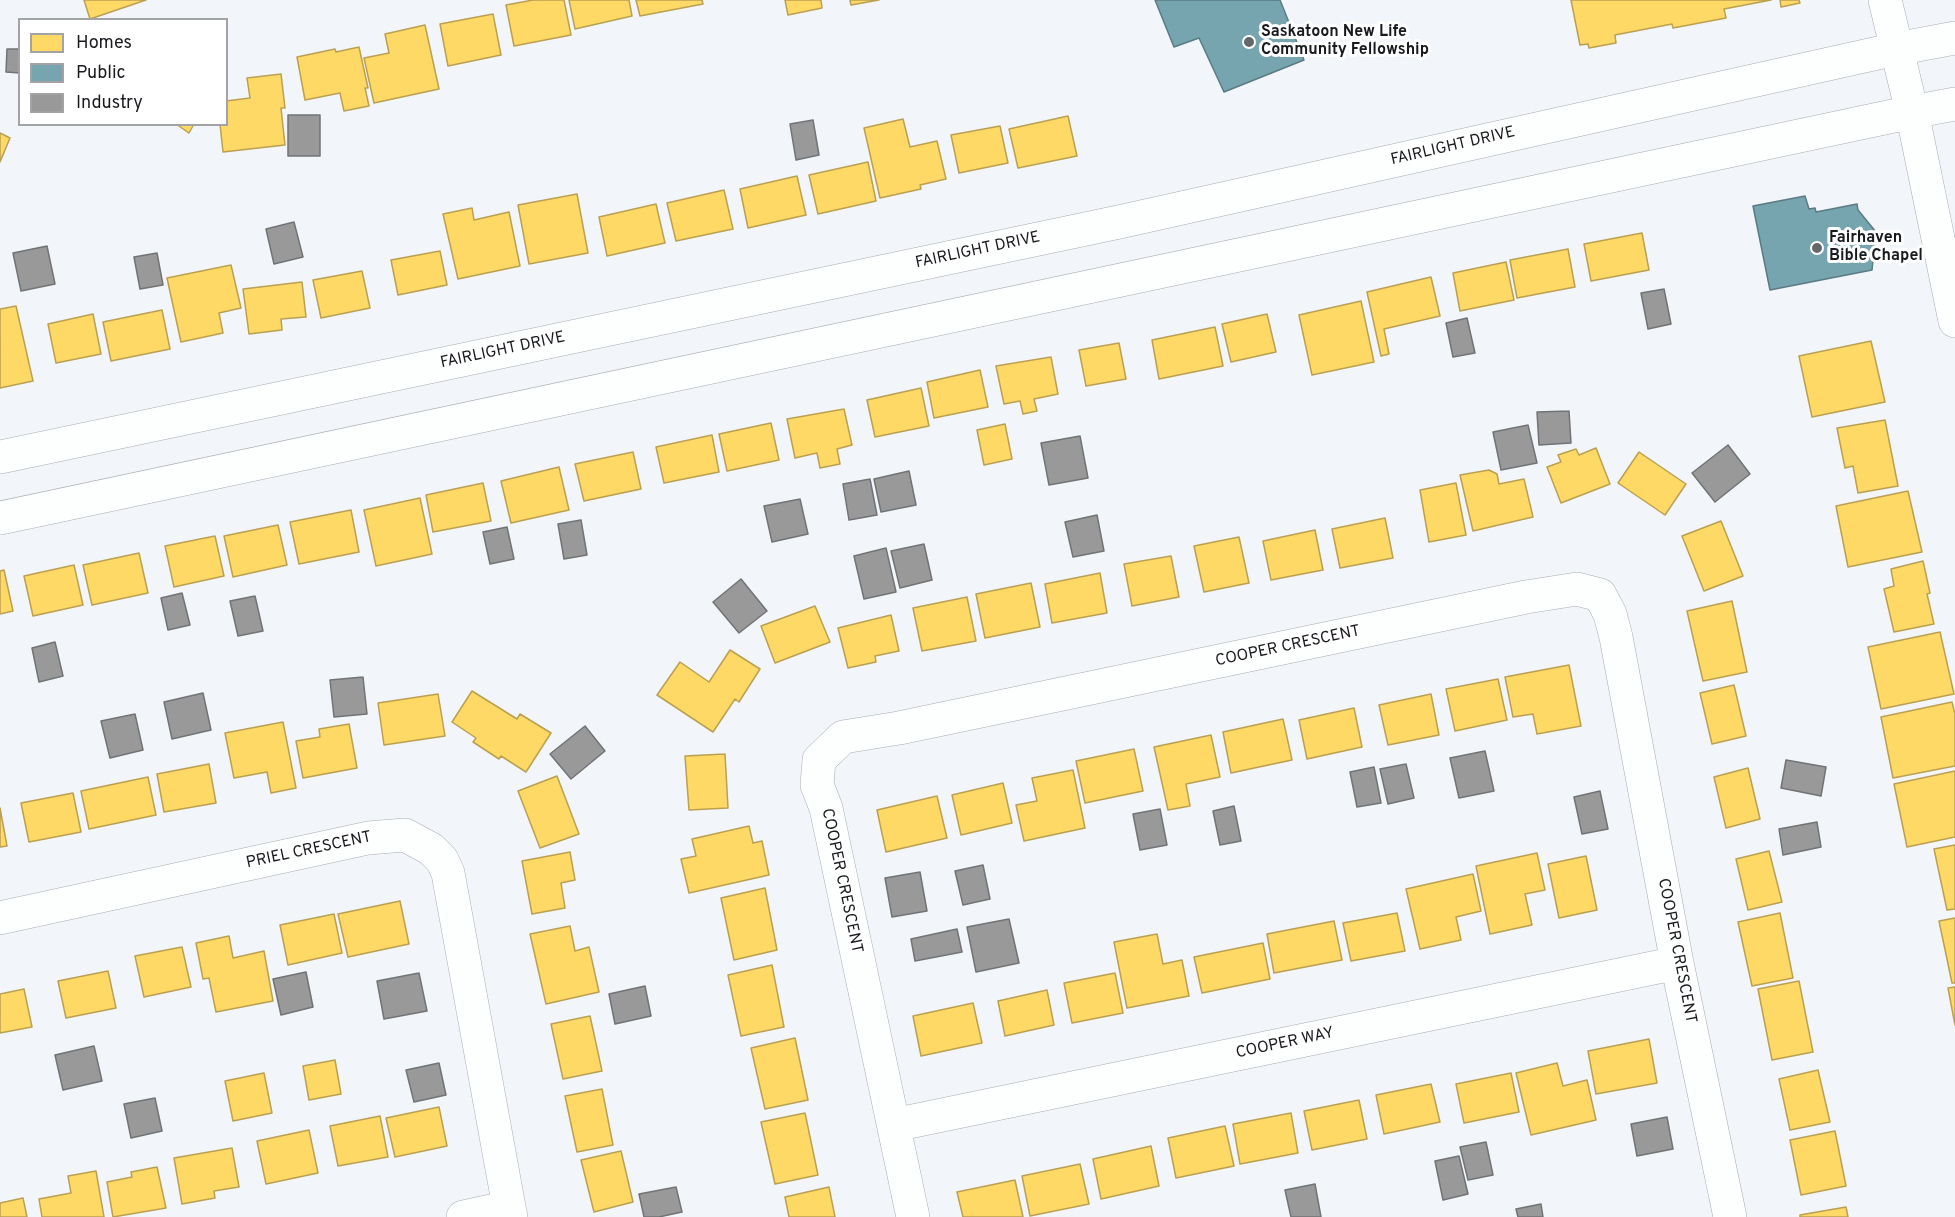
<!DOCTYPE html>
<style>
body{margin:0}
#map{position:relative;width:1955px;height:1217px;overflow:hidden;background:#f2f5fa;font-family:Overpass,sans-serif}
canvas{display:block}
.legend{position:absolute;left:18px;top:18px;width:210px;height:108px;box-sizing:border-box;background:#fff;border:2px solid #a3a3a5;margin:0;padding:8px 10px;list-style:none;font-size:18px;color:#181a1e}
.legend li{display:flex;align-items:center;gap:12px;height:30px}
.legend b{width:30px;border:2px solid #a3a3a5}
</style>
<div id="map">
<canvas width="1955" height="1217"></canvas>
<ul class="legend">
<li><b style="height:16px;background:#ffd966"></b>Homes</li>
<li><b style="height:16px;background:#76a5af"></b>Public</li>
<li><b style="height:16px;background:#999"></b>Industry</li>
</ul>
</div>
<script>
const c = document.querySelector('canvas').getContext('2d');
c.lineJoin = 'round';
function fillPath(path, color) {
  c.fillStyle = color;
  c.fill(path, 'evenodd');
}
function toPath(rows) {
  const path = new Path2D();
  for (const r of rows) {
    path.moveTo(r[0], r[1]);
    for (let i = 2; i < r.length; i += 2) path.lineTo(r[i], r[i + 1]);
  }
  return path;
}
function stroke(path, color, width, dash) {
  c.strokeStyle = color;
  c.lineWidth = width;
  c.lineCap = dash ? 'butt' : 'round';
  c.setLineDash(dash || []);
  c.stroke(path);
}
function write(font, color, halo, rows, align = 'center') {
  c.font = font + ' Overpass,sans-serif';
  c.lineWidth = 6;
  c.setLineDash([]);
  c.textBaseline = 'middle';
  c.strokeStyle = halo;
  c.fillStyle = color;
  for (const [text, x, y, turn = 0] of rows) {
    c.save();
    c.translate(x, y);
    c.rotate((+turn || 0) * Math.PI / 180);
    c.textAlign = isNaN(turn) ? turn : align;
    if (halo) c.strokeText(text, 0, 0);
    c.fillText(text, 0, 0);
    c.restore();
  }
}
const homes = toPath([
 [84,0,146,0,90,19,84,0],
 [533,0,564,0,571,35,514,46,506,5,533,0],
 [569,0,629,0,632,16,575,29,569,0],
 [636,0,702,0,703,4,640,16,636,0],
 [785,0,821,0,822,8,788,15,785,0],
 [850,0,879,0,851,5,850,0],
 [1571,0,1771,0,1724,9,1726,18,1673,28,1672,24,1615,35,1616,43,1589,48,1588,44,1580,45,1571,0],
 [1780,0,1799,0,1800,3,1781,7,1780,0],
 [493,14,501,55,448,66,440,24,493,14],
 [425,25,439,89,374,103,364,58,389,53,385,34,425,25],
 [359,47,368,88,365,88,369,106,344,111,340,93,305,100,297,57,335,49,336,52,359,47],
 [281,74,285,108,281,108,285,145,223,152,220,124,226,124,226,101,250,98,247,78,281,74],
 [1068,116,1077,156,1018,168,1009,129,1068,116],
 [903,119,910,147,937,141,946,179,920,185,921,189,880,198,864,128,903,119],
 [176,124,194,124,189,133,176,124],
 [1000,126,1008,163,959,173,951,135,1000,126],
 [0,133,10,138,0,162,0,133],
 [868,162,876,201,818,214,809,175,868,162],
 [797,176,806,215,748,228,740,189,797,176],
 [724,190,733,229,676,241,667,203,724,190],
 [577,194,588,253,529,264,518,205,577,194],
 [656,204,665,243,607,256,599,217,656,204],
 [472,208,474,220,509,212,520,266,458,279,443,214,472,208],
 [1642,233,1649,270,1591,281,1584,244,1642,233],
 [1568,249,1575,287,1517,298,1510,260,1568,249],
 [440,251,447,285,398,295,391,260,440,251],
 [1506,262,1514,300,1460,311,1453,273,1506,262],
 [231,265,241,308,219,313,223,333,181,342,167,278,231,265],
 [362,271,370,308,321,318,313,280,362,271],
 [1431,277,1440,316,1384,329,1389,354,1381,356,1367,292,1431,277],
 [302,282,306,317,281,319,282,330,249,334,243,289,302,282],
 [1361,301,1374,362,1312,375,1299,315,1361,301],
 [16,306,33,381,0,388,0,309,16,306],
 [162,310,170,349,111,361,103,322,162,310],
 [93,314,101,354,56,363,48,324,93,314],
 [1267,314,1276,352,1231,362,1222,324,1267,314],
 [1215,327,1223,366,1159,379,1152,340,1215,327],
 [1871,341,1885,402,1812,417,1799,356,1871,341],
 [1119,343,1126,379,1086,386,1079,350,1119,343],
 [1051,357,1058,394,1034,399,1037,411,1023,414,1020,401,1004,404,996,366,1051,357],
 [980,370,988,407,934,418,927,382,980,370],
 [921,388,929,426,875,437,867,400,921,388],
 [844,409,852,445,837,449,840,464,820,468,817,453,795,458,787,419,844,409],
 [1885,420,1898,486,1858,493,1853,466,1845,468,1837,428,1885,420],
 [771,423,779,460,727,471,719,434,771,423],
 [1005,424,1012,459,984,465,977,430,1005,424],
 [712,435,719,472,664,483,656,447,712,435],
 [1596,448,1610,484,1561,503,1547,467,1561,462,1558,455,1576,449,1579,455,1596,448],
 [633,452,641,489,584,501,575,464,633,452],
 [1639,452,1686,484,1665,515,1618,483,1639,452],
 [559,467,569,510,511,523,501,481,559,467],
 [1489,470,1497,474,1499,484,1524,479,1533,517,1473,531,1460,475,1489,470],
 [483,483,491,521,433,532,426,495,483,483],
 [1456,483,1466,535,1429,542,1420,490,1456,483],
 [1908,491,1922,552,1848,567,1836,506,1908,491],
 [420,498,432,554,376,566,364,510,420,498],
 [351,510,359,552,299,564,290,522,351,510],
 [1385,518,1393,558,1340,568,1332,529,1385,518],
 [1721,521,1743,576,1704,591,1682,536,1721,521],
 [278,525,287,565,233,577,224,536,278,525],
 [1315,530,1323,570,1271,580,1263,541,1315,530],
 [215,536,224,576,174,587,165,546,215,536],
 [1239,537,1249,583,1204,592,1194,546,1239,537],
 [139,553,148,593,92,605,83,565,139,553],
 [1171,556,1179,597,1132,606,1124,564,1171,556],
 [1923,561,1930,593,1927,594,1934,624,1894,632,1884,589,1894,586,1891,569,1923,561],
 [74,565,83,605,33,616,24,576,74,565],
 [4,570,13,611,0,614,0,571,4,570],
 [1100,573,1107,613,1052,623,1045,584,1100,573],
 [1031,583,1040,627,985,638,976,594,1031,583],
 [967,597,976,641,922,651,913,608,967,597],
 [1732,601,1747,672,1703,681,1687,611,1732,601],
 [815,606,830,642,775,663,761,626,815,606],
 [891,615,899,651,875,656,876,662,848,668,838,628,891,615],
 [1940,632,1954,694,1881,709,1868,647,1940,632],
 [730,650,760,669,739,702,735,699,713,732,657,695,680,662,709,682,730,650],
 [1569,665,1581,726,1537,734,1533,714,1513,717,1505,677,1569,665],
 [1498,679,1507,720,1455,731,1446,689,1498,679],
 [1734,685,1746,736,1712,744,1700,693,1734,685],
 [472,691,517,719,520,714,551,733,526,772,501,756,499,759,473,742,476,738,452,722,472,691],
 [438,694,445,736,384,745,378,703,438,694],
 [1431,694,1439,735,1388,745,1379,705,1431,694],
 [1952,702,1955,714,1955,766,1893,778,1881,717,1952,702],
 [1354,708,1362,747,1307,759,1299,720,1354,708],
 [1283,719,1292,760,1231,773,1223,732,1283,719],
 [283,722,296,788,271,793,267,772,234,778,225,733,283,722],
 [349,724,357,768,303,778,296,741,320,737,319,729,349,724],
 [1211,735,1220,777,1186,784,1190,806,1168,810,1154,747,1211,735],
 [1134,749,1143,791,1085,803,1076,761,1134,749],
 [725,754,728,808,689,810,685,756,725,754],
 [209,764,216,803,164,812,157,774,209,764],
 [1748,768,1760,819,1726,828,1714,777,1748,768],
 [1073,770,1085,828,1024,841,1016,805,1037,801,1032,778,1073,770],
 [1955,771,1955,837,1907,847,1894,784,1955,771],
 [557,776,579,834,540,848,518,791,557,776],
 [148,777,156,815,89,829,81,791,148,777],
 [1003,783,1012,823,961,835,952,795,1003,783],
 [73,793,81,832,29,842,21,803,73,793],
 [937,796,947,838,886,852,877,810,937,796],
 [0,808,7,846,0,847,0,808],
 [749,826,753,843,762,841,769,875,689,893,681,859,696,856,692,839,749,826],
 [1955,845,1955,909,1947,910,1934,849,1955,845],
 [1769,851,1782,902,1748,910,1736,859,1769,851],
 [570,852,575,880,561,883,565,908,532,914,522,861,570,852],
 [1537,853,1545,890,1525,894,1532,925,1490,934,1476,866,1537,853],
 [1586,856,1597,910,1559,918,1548,864,1586,856],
 [1473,874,1481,911,1456,917,1461,940,1420,949,1406,889,1473,874],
 [765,888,777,950,734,960,721,898,765,888],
 [400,901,409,944,348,957,338,914,400,901],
 [1397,913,1405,951,1351,961,1343,923,1397,913],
 [1780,913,1793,978,1752,986,1738,922,1780,913],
 [334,914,342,953,288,965,280,925,334,914],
 [1955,918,1955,983,1952,983,1939,921,1955,918],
 [1334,921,1342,960,1274,973,1267,934,1334,921],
 [570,926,575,951,589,947,599,992,546,1004,530,934,570,926],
 [1157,934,1163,964,1182,960,1189,996,1127,1008,1114,942,1157,934],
 [229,936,233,958,264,951,273,1001,216,1012,209,978,203,979,196,943,229,936],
 [1263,943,1270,979,1202,993,1194,957,1263,943],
 [182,947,191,987,144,997,135,956,182,947],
 [772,965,784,1027,741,1036,728,975,772,965],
 [108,971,116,1008,66,1018,58,981,108,971],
 [1115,973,1123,1013,1072,1023,1064,983,1115,973],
 [1799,981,1813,1052,1772,1060,1758,989,1799,981],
 [1955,987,1955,1025,1948,988,1955,987],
 [24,989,32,1027,0,1033,0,994,24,989],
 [1047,990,1054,1025,1005,1036,998,1001,1047,990],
 [973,1003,982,1043,921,1056,913,1016,973,1003],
 [590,1016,602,1071,563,1079,551,1024,590,1016],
 [795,1038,808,1100,765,1109,751,1048,795,1038],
 [1649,1039,1657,1083,1596,1094,1588,1051,1649,1039],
 [335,1060,341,1094,309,1100,303,1066,335,1060],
 [1557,1063,1563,1086,1587,1080,1596,1120,1531,1135,1516,1073,1557,1063],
 [1818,1070,1830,1122,1790,1130,1779,1079,1818,1070],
 [264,1073,272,1113,233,1121,225,1081,264,1073],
 [1511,1073,1519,1112,1464,1123,1456,1084,1511,1073],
 [1431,1084,1440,1122,1384,1134,1376,1095,1431,1084],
 [602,1089,613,1145,577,1152,565,1096,602,1089],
 [1359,1100,1367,1139,1312,1150,1304,1111,1359,1100],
 [439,1107,447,1146,395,1157,386,1118,439,1107],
 [805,1113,818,1175,775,1184,761,1122,805,1113],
 [1291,1113,1298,1153,1240,1164,1233,1124,1291,1113],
 [380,1116,388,1157,338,1166,330,1126,380,1116],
 [1225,1126,1234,1166,1176,1178,1168,1138,1225,1126],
 [309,1130,318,1173,266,1184,257,1141,309,1130],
 [1835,1131,1846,1186,1801,1195,1790,1140,1835,1131],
 [1151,1146,1159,1186,1101,1199,1093,1159,1151,1146],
 [232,1148,239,1187,214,1191,215,1198,182,1204,174,1158,232,1148],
 [621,1151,633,1202,594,1212,581,1160,621,1151],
 [1080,1164,1089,1204,1030,1216,1022,1176,1080,1164],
 [157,1167,166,1208,113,1217,107,1182,132,1177,131,1172,157,1167],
 [96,1171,104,1217,42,1217,39,1199,71,1193,68,1176,96,1171],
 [1015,1180,1023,1217,963,1217,957,1192,1015,1180],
 [829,1187,835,1217,789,1217,785,1197,829,1187],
 [23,1198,27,1217,0,1217,0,1203,23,1198],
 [1846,1207,1848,1217,1800,1217,1800,1215,1846,1207]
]);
fillPath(homes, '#ffd966');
stroke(homes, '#baa050', 1.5);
const public = toPath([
 [1155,0,1280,0,1304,60,1224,92,1199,38,1174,47,1155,0],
 [1805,196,1809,209,1815,208,1816,212,1857,204,1858,210,1876,232,1872,270,1770,290,1753,206,1805,196]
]);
fillPath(public, '#76a5af');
stroke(public, '#5a7b84', 1.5);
const industry = toPath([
 [7,49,20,49,20,73,6,72,7,49],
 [288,115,320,115,320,156,288,156,288,115],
 [813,120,819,155,796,160,790,124,813,120],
 [294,222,303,257,274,264,266,229,294,222],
 [47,246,55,284,21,291,13,253,47,246],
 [157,253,163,285,140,289,134,257,157,253],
 [1664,289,1671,324,1648,329,1641,293,1664,289],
 [1467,318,1475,353,1453,357,1446,323,1467,318],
 [1569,411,1571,443,1539,445,1537,412,1569,411],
 [1528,425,1537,463,1501,470,1493,432,1528,425],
 [1080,436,1088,478,1049,485,1041,443,1080,436],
 [1728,445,1750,474,1715,502,1692,473,1728,445],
 [909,471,916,505,881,512,874,479,909,471],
 [870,479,877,515,849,520,843,484,870,479],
 [800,499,808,534,772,542,764,506,800,499],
 [1097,515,1104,551,1073,557,1065,522,1097,515],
 [581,520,587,555,564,559,558,524,581,520],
 [507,527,514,559,490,564,483,532,507,527],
 [924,544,932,580,900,588,891,551,924,544],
 [886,548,896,592,864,599,854,556,886,548],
 [741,579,767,611,739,633,713,602,741,579],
 [182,593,190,625,168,630,161,598,182,593],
 [255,596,263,631,238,636,230,601,255,596],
 [55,642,63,676,39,682,32,648,55,642],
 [363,677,367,714,334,717,330,680,363,677],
 [203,693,211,730,172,739,164,702,203,693],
 [135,714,143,750,110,758,101,721,135,714],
 [585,726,605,751,571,779,550,754,585,726],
 [1485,751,1494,791,1459,798,1450,758,1485,751],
 [1786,760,1826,767,1821,796,1781,788,1786,760],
 [1406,764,1414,798,1388,804,1380,769,1406,764],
 [1374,767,1381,803,1357,807,1350,772,1374,767],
 [1600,791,1608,829,1582,834,1574,797,1600,791],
 [1234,806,1241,841,1220,845,1213,811,1234,806],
 [1160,809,1167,845,1140,850,1133,814,1160,809],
 [1817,822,1821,847,1783,855,1779,829,1817,822],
 [983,865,990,899,963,905,955,871,983,865],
 [920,872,927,911,892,917,885,878,920,872],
 [1009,919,1019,963,976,972,967,927,1009,919],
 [957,929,962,952,915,961,911,939,957,929],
 [306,972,313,1007,281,1015,273,979,306,972],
 [419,973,427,1011,384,1019,377,981,419,973],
 [645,986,651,1016,615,1024,609,994,645,986],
 [94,1046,102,1081,63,1090,55,1055,94,1046],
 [439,1063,446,1095,414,1102,406,1070,439,1063],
 [155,1098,162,1131,131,1138,124,1104,155,1098],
 [1667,1117,1673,1149,1637,1156,1631,1124,1667,1117],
 [1486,1142,1493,1175,1468,1180,1460,1147,1486,1142],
 [1459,1156,1468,1194,1443,1200,1435,1161,1459,1156],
 [1315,1184,1321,1217,1291,1217,1285,1190,1315,1184],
 [676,1187,682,1212,659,1217,644,1217,639,1194,676,1187],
 [1541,1204,1543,1217,1518,1217,1516,1209,1541,1204]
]);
fillPath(industry, '#999');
stroke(industry, '#727374', 1.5);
const minor = toPath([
 [1912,112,1955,321],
 [0,918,368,838,405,835,431,849,442,860,448,873,509,1207],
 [894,1125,1677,963],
 [463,1217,509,1207,511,1217],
 [913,1217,826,808,817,785,819,760,843,737,899,728,1526,597,1577,589,1600,595,1610,614,1616,637,1677,963,1730,1217]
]);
const tertiary = toPath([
 [1885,0,1912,112]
]);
const secondary = toPath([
 [0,457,1119,222,1896,49,1955,38],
 [0,518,1912,112,1955,104]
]);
stroke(minor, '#a9acb0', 34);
stroke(tertiary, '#a9acb0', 34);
stroke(secondary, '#a9acb0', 34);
stroke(minor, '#fdfefe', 33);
stroke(tertiary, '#fdfefe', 33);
stroke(secondary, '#fdfefe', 33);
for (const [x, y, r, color] of [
 [1249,42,6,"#64676b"],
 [1817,248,6,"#64676b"]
]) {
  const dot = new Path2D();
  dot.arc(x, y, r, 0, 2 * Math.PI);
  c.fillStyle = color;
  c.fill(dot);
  stroke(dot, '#fff', 2);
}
write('bold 16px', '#181a1e', '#fff', [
 ["Saskatoon New Life",1261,33],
 ["Community Fellowship",1261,51],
 ["Fairhaven",1829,239],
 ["Bible Chapel",1829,257]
], 'left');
write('16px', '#181a1e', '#fff', [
 ["FAIRLIGHT DRIVE",1453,147,-13],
 ["FAIRLIGHT DRIVE",978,251,-12],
 ["FAIRLIGHT DRIVE",503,351,-12],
 ["COOPER CRESCENT",1288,647,-12],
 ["PRIEL CRESCENT",309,851,-12],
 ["COOPER CRESCENT",841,881,78],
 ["COOPER CRESCENT",1676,951,79],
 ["COOPER WAY",1285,1044,-12]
]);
</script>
